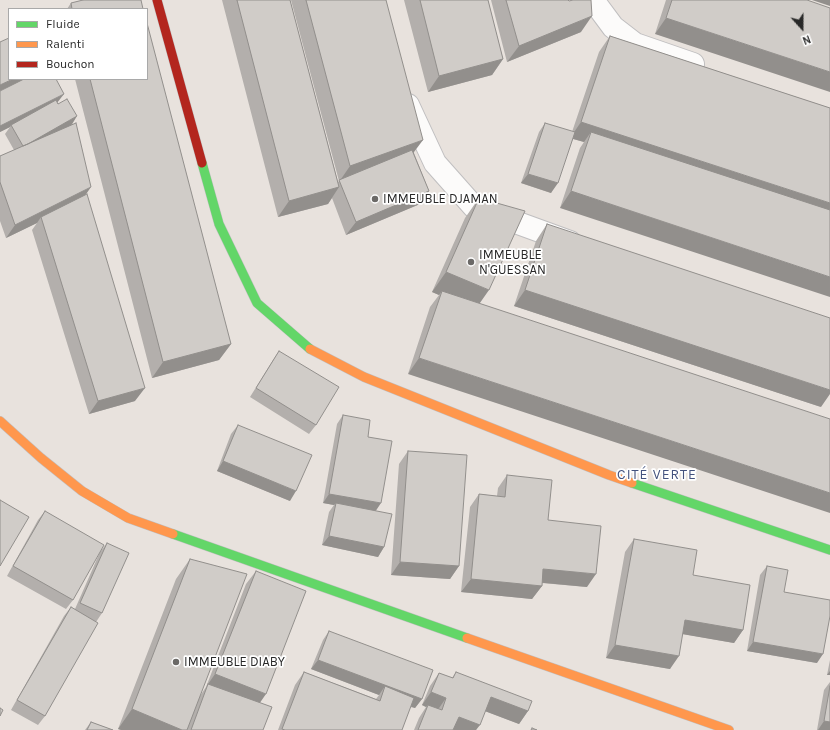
<!DOCTYPE html>
<meta charset="utf-8">
<style>
body{margin:0}
#map{position:relative;width:830px;height:730px;overflow:hidden;background:#e8e2dd;font-family:Karla,sans-serif}
canvas{display:block}
.legend{position:absolute;left:8px;top:8px;width:140px;height:72px;box-sizing:border-box;background:#fff;border:1px solid #a9a9a9;margin:0;padding:5px 7px;list-style:none;font-size:12px;color:#282828}
.legend li{display:flex;align-items:center;gap:8px;height:20px}
.legend b{width:20px;border:1px solid #a9a9a9}
.north{position:absolute;left:782px;top:8px;width:40px;height:40px;-webkit-text-stroke:3px #fff;paint-order:stroke;rotate:159deg;font-size:11px;font-weight:700;line-height:16px;text-align:center;color:#282828}
.north::after{content:'';display:block;margin:auto;width:14px;height:18px;background:#282828;clip-path:polygon(50% 0,100% 100%,50% 72%,0 100%)}
</style>
<div id="map">
<canvas width="830" height="730"></canvas>
<ul class="legend">
<li><b style="height:5px;background:#63d668"></b>Fluide</li>
<li><b style="height:5px;background:#ff974d"></b>Ralenti</li>
<li><b style="height:5px;background:#b3261e"></b>Bouchon</li>
</ul>
<div class="north">N</div>
</div>
<script>
const c = document.querySelector('canvas').getContext('2d');
c.lineJoin = 'round';
function toPath(rows) {
  const path = new Path2D();
  for (const r of rows) {
    path.moveTo(r[0], r[1]);
    for (let i = 2; i < r.length; i += 2) path.lineTo(r[i], r[i + 1]);
  }
  return path;
}
function stroke(path, color, width, dash) {
  c.strokeStyle = color;
  c.lineWidth = width;
  c.lineCap = dash ? 'butt' : 'round';
  c.setLineDash(dash || []);
  c.stroke(path);
}
function fillPath(path, color) {
  c.fillStyle = color;
  c.fill(path, 'evenodd');
}
function write(font, color, halo, rows, align = 'center') {
  c.font = font + ' Karla,sans-serif';
  c.lineWidth = 3.5;
  c.setLineDash([]);
  c.textBaseline = 'middle';
  c.strokeStyle = halo;
  c.fillStyle = color;
  for (const [text, x, y, turn = 0] of rows) {
    c.save();
    c.translate(x, y);
    c.rotate((+turn || 0) * Math.PI / 180);
    c.textAlign = isNaN(turn) ? turn : align;
    if (halo) c.strokeText(text, 0, 0);
    c.fillText(text, 0, 0);
    c.restore();
  }
}
const street = toPath([
 [593,0,613,27,635,44,693,64],
 [408,105,435,163,474,207,570,242]
]);
const fast = toPath([
 [202,163,219,224,257,303,310,349],
 [632,483,830,550],
 [173,534,467,638]
]);
const slow = toPath([
 [310,349,364,377,609,475,632,483],
 [0,421,41,458,82,491,128,518,173,534],
 [467,638,729,730]
]);
const jam = toPath([
 [157,0,202,163]
]);
stroke(street, '#c0bfc0', 24);
stroke(fast, '#c0bfc0', 10);
stroke(slow, '#c0bfc0', 10);
stroke(jam, '#c0bfc0', 10);
stroke(street, '#fcfbfa', 22);
stroke(fast, '#63d668', 9);
stroke(slow, '#ff974d', 9);
stroke(jam, '#b3261e', 9);
fillPath(toPath([
 [222,0,290,0,338,182,339,181,291,0,386,0,414,153,429,191,420,204,346,235,332,198,328,204,278,217],
 [404,0,488,0,503,59,492,75,428,92],
 [491,0,568,0,581,32,507,62],
 [666,0,807,0,655,34],
 [71,3,143,9,67,9],
 [610,36,830,108,560,208,580,148,584,142,573,139,551,193,521,183,539,132,545,123,572,132,599,52],
 [75,79,147,79,231,344,219,360,152,378],
 [0,91,58,103,71,126,85,196,135,401,89,414,32,230,37,223,6,238,0,221,0,156,14,150,5,134,10,127,0,132],
 [479,198,479,303,408,374,430,307,439,295,432,292,465,218],
 [547,224,821,407,514,306,536,241],
 [279,351,316,425,309,434,250,397,273,360],
 [343,415,368,437,375,511,384,547,378,557,322,545,329,512,334,505,323,503,337,424],
 [238,425,290,501,217,471,231,434],
 [408,451,459,566,450,579,391,575,399,464],
 [507,475,548,520,587,587,542,583,542,586,532,599,461,592,470,507,479,494,497,496,498,488],
 [45,511,73,600,66,609,7,576,38,520],
 [634,539,693,575,743,630,734,643,683,634,670,669,606,658,625,552],
 [107,543,102,613,96,622,45,716,38,725,11,710,64,616,71,607,75,609,100,552],
 [190,559,200,696,206,687,246,584,256,571,259,703,263,730,187,730,195,709,187,730,121,730,118,729,176,579],
 [767,566,784,592,817,663,747,651,760,575],
 [329,631,422,699,415,708,410,707,402,730,278,730,295,685,304,672,376,699,379,695,311,669,323,640],
 [830,660,830,675,827,675],
 [456,672,528,711,519,724,485,711,476,730,414,730,419,718,426,707,422,705,430,686,439,673,452,678],
 [830,682,830,730,817,730,824,690],
 [91,722,113,730,85,730]
]), '#b3afac');
fillPath(toPath([
 [812,0,830,0,830,6],
 [592,16,581,32,507,62,519,46],
 [666,18,830,72,830,92,655,34],
 [503,59,492,75,428,92,439,76],
 [13,79,26,79,0,91,0,85],
 [64,94,57,103,11,125,10,127,0,132,0,126],
 [77,116,71,126,23,146],
 [581,122,830,203,830,223,591,132,584,142,570,138],
 [423,140,411,156,339,182,350,166],
 [528,174,558,183,551,193,521,183],
 [91,187,82,200,41,217,37,223,6,238,15,225],
 [339,187,328,204,278,217,289,201],
 [429,191,420,204,346,235,356,222],
 [571,191,830,277,830,297,560,208],
 [446,272,489,290,475,310,442,291,439,295,432,292],
 [525,290,830,390,830,394,821,407,514,306],
 [231,344,219,360,152,378,163,362],
 [419,358,830,493,830,513,408,374],
 [145,388,135,401,89,414,98,401],
 [223,461,296,491,290,501,217,471],
 [329,494,381,503,375,512,336,503,334,505,323,503],
 [329,536,384,547,378,557,322,545],
 [400,562,459,566,450,579,391,575],
 [543,569,596,574,587,587,534,582],
 [471,579,542,586,532,599,461,592],
 [685,620,743,630,734,643,676,633],
 [753,642,823,654,817,663,747,651],
 [615,645,679,656,670,669,606,658],
 [318,660,422,699,415,708,382,696,385,686,379,695,311,669],
 [830,671,830,675,827,675],
 [215,674,266,694,257,707,208,684,206,687],
 [431,692,446,698,437,711,428,705,426,707,422,705],
 [491,697,528,711,519,724,482,710],
 [132,709,182,730,121,730,118,729],
 [459,717,480,725,476,730,450,730],
 [824,721,830,722,830,730,818,730]
]), '#928f8c');
const building = toPath([
 [83,0,141,0,143,9,72,9,71,3,83,0],
 [237,0,290,0,339,187,289,201,237,0],
 [306,0,386,0,423,140,350,166,306,0],
 [420,0,488,0,503,59,439,76,420,0],
 [506,0,568,0,569,1,573,0,591,0,592,16,519,46,506,0],
 [672,0,807,0,830,8,830,72,666,18,672,0],
 [147,23,231,344,163,362,90,79,147,79,147,23],
 [610,36,830,108,830,203,581,122,610,36],
 [9,38,9,79,13,79,0,85,0,42,9,38],
 [24,79,56,79,64,94,0,126,0,91,24,79],
 [67,99,77,116,28,144,23,146,11,125,56,100,58,104,67,99],
 [76,123,91,187,15,225,0,182,0,156,76,123],
 [545,123,575,132,558,183,528,174,545,123],
 [591,132,830,210,830,277,571,191,591,132],
 [412,150,429,191,356,222,339,180,412,150],
 [87,194,145,388,98,401,41,217,87,194],
 [479,198,525,211,489,290,446,272,479,198],
 [547,224,830,318,830,390,525,290,547,224],
 [442,291,830,419,830,493,419,358,442,291],
 [279,351,339,387,316,425,256,388,279,351],
 [343,415,370,420,368,437,392,441,381,503,329,494,343,415],
 [238,425,312,455,296,491,223,461,238,425],
 [408,451,467,455,459,566,400,562,408,451],
 [507,475,552,480,548,520,601,526,596,574,543,569,542,586,471,579,479,494,505,497,507,475],
 [0,500,29,517,0,566,0,500],
 [336,503,392,514,384,547,329,536,336,503],
 [45,511,104,545,73,600,13,566,45,511],
 [634,539,697,550,693,575,750,585,743,630,685,620,679,656,615,645,634,539],
 [107,543,129,553,102,613,80,603,107,543],
 [190,559,247,574,187,730,182,730,132,709,190,559],
 [767,566,788,570,784,592,830,600,830,616,823,654,753,642,767,566],
 [256,571,306,591,266,694,215,674,256,571],
 [71,607,98,623,45,716,17,700,71,607],
 [329,631,433,670,422,699,318,660,329,631],
 [304,672,380,701,385,686,414,698,402,730,285,730,282,729,304,672],
 [456,672,532,701,528,711,491,697,480,725,459,717,453,730,418,730,428,705,442,710,446,698,431,692,439,673,453,678,456,672],
 [208,684,272,707,263,730,191,730,208,684],
 [830,686,830,722,824,721,830,686],
 [0,708,3,710,0,716,0,708],
 [91,722,113,730,87,730,91,722],
 [532,728,537,730,531,730,532,728]
]);
fillPath(building, '#d0ccc8');
stroke(building, '#928f8c', 1);
for (const [x, y, r, color] of [
 [375,199,4,"#6b6967"],
 [471,262,4,"#6b6967"],
 [176,662,4,"#6b6967"]
]) {
  const dot = new Path2D();
  dot.arc(x, y, r, 0, 2 * Math.PI);
  c.fillStyle = color;
  c.fill(dot);
  stroke(dot, '#fff', 1.5);
}
write('13px', '#282828', '#fff', [
 ["IMMEUBLE DJAMAN",383,199],
 ["IMMEUBLE",479,255],
 ["N'GUESSAN",479,270],
 ["IMMEUBLE DIABY",184,662]
], 'left');
c.letterSpacing = '1px';
write('14px', '#44527e', '#fff', [
 ["CITÉ VERTE",657,475]
]);
c.letterSpacing = '0px';
</script>
